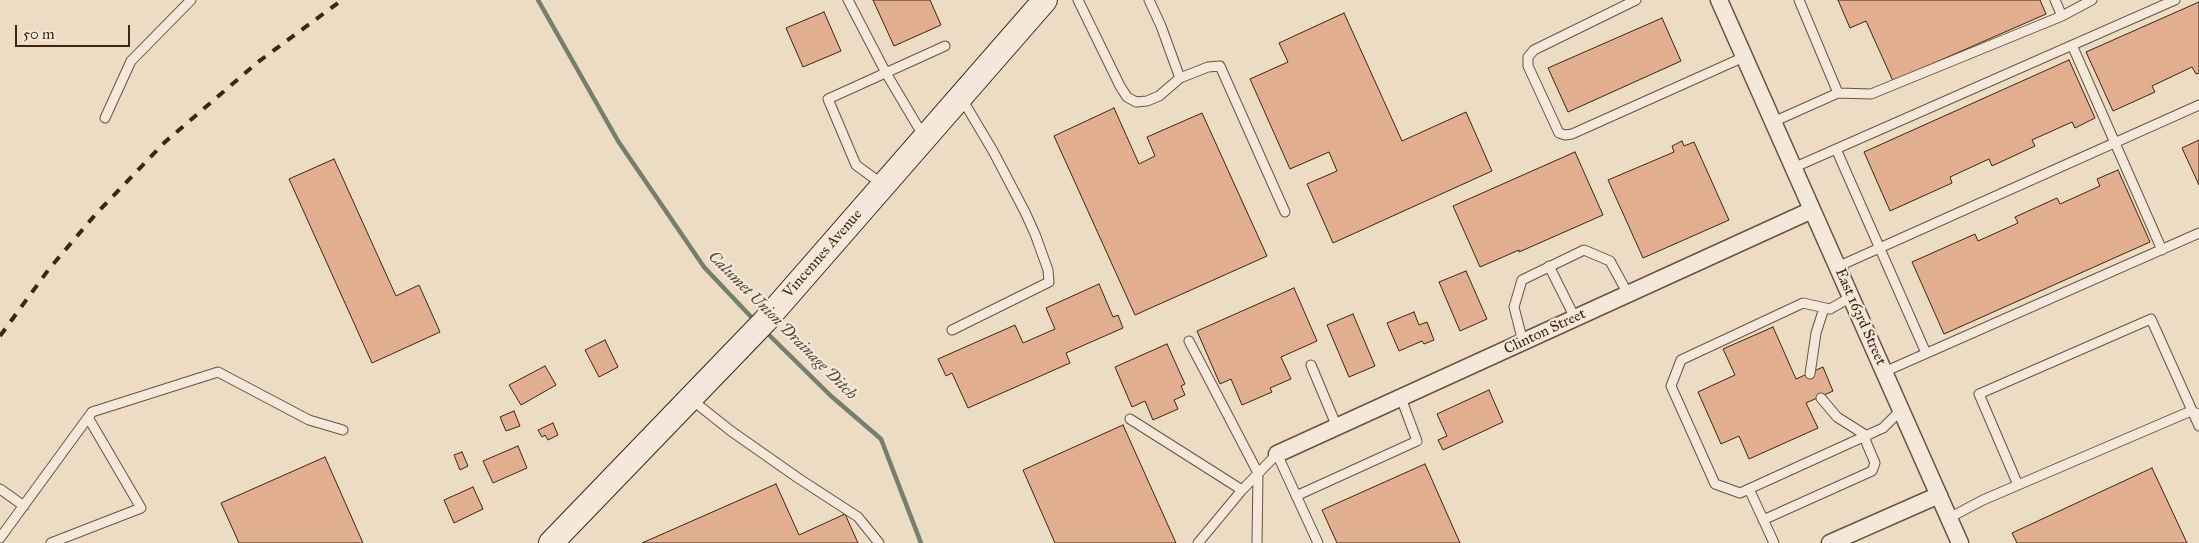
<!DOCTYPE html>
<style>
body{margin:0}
#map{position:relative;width:2199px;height:543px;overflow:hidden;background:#ecdcc4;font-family:"IM FELL Great Primer",serif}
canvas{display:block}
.scale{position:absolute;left:15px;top:25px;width:115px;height:22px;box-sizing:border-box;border:2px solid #3f2413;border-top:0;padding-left:6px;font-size:15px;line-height:18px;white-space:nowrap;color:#3f2413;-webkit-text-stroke:4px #f3e8d9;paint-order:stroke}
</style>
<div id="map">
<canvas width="2199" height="543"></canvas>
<div class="scale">50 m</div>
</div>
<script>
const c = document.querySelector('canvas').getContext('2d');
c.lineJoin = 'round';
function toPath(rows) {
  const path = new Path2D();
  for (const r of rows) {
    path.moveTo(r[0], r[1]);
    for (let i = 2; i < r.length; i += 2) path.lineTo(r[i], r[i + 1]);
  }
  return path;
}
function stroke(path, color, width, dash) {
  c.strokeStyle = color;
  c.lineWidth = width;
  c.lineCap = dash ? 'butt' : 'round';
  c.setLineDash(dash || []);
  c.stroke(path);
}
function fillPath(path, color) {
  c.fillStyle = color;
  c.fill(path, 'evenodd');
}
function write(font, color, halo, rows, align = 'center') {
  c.font = font + ' "IM FELL Great Primer",serif';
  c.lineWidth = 4.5;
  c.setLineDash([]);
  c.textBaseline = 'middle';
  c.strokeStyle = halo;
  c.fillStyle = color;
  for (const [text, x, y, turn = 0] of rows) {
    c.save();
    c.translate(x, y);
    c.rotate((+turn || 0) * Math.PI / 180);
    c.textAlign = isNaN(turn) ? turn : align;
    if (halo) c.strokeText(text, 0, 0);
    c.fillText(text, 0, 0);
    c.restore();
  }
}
stroke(toPath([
 [538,0,618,141,704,267,755,321],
 [764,330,831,396,881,439,921,543]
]), '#767f6f', 4.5);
const building = toPath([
 [873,0,930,0,941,25,894,46,873,0],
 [1838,0,2040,0,2046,14,1893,81,1866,21,1850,28,1838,0],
 [2199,2,2199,73,2196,74,2192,67,2152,86,2155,92,2113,111,2086,52,2199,2],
 [824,12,841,51,803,67,786,28,824,12],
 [1344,13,1402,141,1466,112,1492,171,1333,243,1307,184,1337,171,1329,152,1290,169,1250,79,1288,62,1279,43,1344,13],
 [1662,18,1681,61,1568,112,1548,68,1662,18],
 [2069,60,2095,118,2075,128,2072,122,2032,140,2035,146,1992,166,1989,159,1950,177,1952,183,1890,211,1864,152,2069,60],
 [1114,108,1139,164,1155,156,1147,137,1202,113,1267,256,1135,315,1054,136,1114,108],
 [2199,140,2199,185,2182,148,2199,140],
 [1682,141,1684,146,1694,142,1729,220,1643,258,1608,180,1674,152,1672,146,1682,141],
 [1575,152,1603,215,1519,252,1519,250,1480,267,1453,206,1575,152],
 [334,159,396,296,419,285,440,332,372,363,289,179,334,159],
 [2118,170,2150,242,1944,334,1912,262,1975,234,1978,241,2018,223,2015,217,2057,198,2060,204,2100,186,2097,179,2118,170],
 [1466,271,1487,319,1460,331,1439,282,1466,271],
 [1099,284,1113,317,1118,315,1123,328,1066,353,1070,363,968,408,952,373,946,376,938,359,1015,325,1023,343,1055,329,1046,308,1099,284],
 [1294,288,1317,341,1281,357,1291,379,1270,388,1272,392,1242,405,1231,379,1220,384,1197,331,1294,288],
 [1414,312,1419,325,1427,322,1434,340,1424,344,1422,341,1399,351,1387,323,1414,312],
 [1353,314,1375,366,1349,377,1327,325,1353,314],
 [1773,327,1796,379,1823,367,1833,391,1806,403,1818,428,1749,459,1739,436,1721,444,1698,392,1735,375,1723,349,1773,327],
 [605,340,618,367,599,377,585,350,605,340],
 [1167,344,1185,384,1181,386,1185,395,1174,400,1178,409,1153,420,1145,401,1132,407,1115,367,1167,344],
 [545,366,556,385,521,405,509,385,545,366],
 [1489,390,1503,422,1443,450,1438,440,1447,436,1437,414,1489,390],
 [514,411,520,426,506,431,500,417,514,411],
 [553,423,558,435,548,440,545,435,542,437,538,430,553,423],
 [1123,425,1176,543,1055,543,1023,470,1123,425],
 [518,446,527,468,493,483,483,461,518,446],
 [462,452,468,466,460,470,454,455,462,452],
 [325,457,363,543,239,543,221,503,325,457],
 [1425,464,1460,543,1337,543,1322,510,1425,464],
 [2152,468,2187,543,2017,543,2012,533,2152,468],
 [776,484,799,535,845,514,858,543,642,543,776,484],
 [473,487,483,509,454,523,444,500,473,487]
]);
fillPath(building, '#e1af8f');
stroke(building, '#3f2413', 1);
const lane = toPath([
 [848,0,886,73,924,137],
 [1078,0,1120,86,1127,97,1136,102,1147,101,1159,96,1180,78,1161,26,1149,0],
 [1636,0,1534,50,1528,57,1528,66,1559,133,1565,135,1572,134,1744,57],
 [2062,16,2092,0],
 [2072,45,2162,250],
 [1180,78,1208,67,1220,66,1285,212],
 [1838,93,1871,94,2062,16,2055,0],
 [105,118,131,61,191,0],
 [1773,122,1838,93,1799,0],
 [1793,168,1836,149],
 [882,184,856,165,828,99,945,46],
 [1549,266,1575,318],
 [1837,267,2199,105],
 [1851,297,1830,309,1803,303,1681,360,1671,386,1715,484,1740,493,1883,428,1901,410],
 [952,330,1049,282,1048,270,1035,234,1025,212,993,151,962,99],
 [1189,341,1258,473,1257,543],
 [1523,342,1514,307,1522,280,1584,250,1610,261,1628,294],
 [1926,353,1836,149,2175,0],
 [1311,365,1337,427],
 [1884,372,2199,233],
 [1810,374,1816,333,1824,308],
 [1821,398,1837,417,1867,436],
 [692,400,731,431,798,478,858,517,879,543],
 [1130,419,1242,490],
 [2018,485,1979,394,2151,319,2199,426],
 [0,489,24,506],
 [1749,489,1774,543],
 [1296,496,1417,441,1401,398],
 [1949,518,1983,500,2191,411,2196,413],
 [1763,520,1872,471,1875,463,1864,437],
 [0,538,92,412,218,372,309,420,343,430],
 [51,543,141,508,89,419],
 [1198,543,1242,490,1277,454,1318,543]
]);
const street = toPath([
 [1719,0,1960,543],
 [1277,454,1812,210],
 [1830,543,1939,495]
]);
const secondary = toPath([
 [551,543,765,321,1045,0]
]);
stroke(lane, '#6a523f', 11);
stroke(street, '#6a523f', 19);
stroke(secondary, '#3f2413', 26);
stroke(lane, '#f3e8d9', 9);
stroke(street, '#f3e8d9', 16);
stroke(secondary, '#f3e8d9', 24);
stroke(toPath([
 [0,336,49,269,95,215,165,142,258,62,342,0]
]), '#3f2413', 4, [9, 9]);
write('15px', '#3f2413', '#f3e8d9', [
 ["Vincennes Avenue",823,254,-49],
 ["East 163rd Street",1860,317,66],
 ["Clinton Street",1545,332,-25]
]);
write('italic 16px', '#564a3a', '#f3e8d9', [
 ["Calumet Union Drainage Ditch",782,326,45]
]);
</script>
